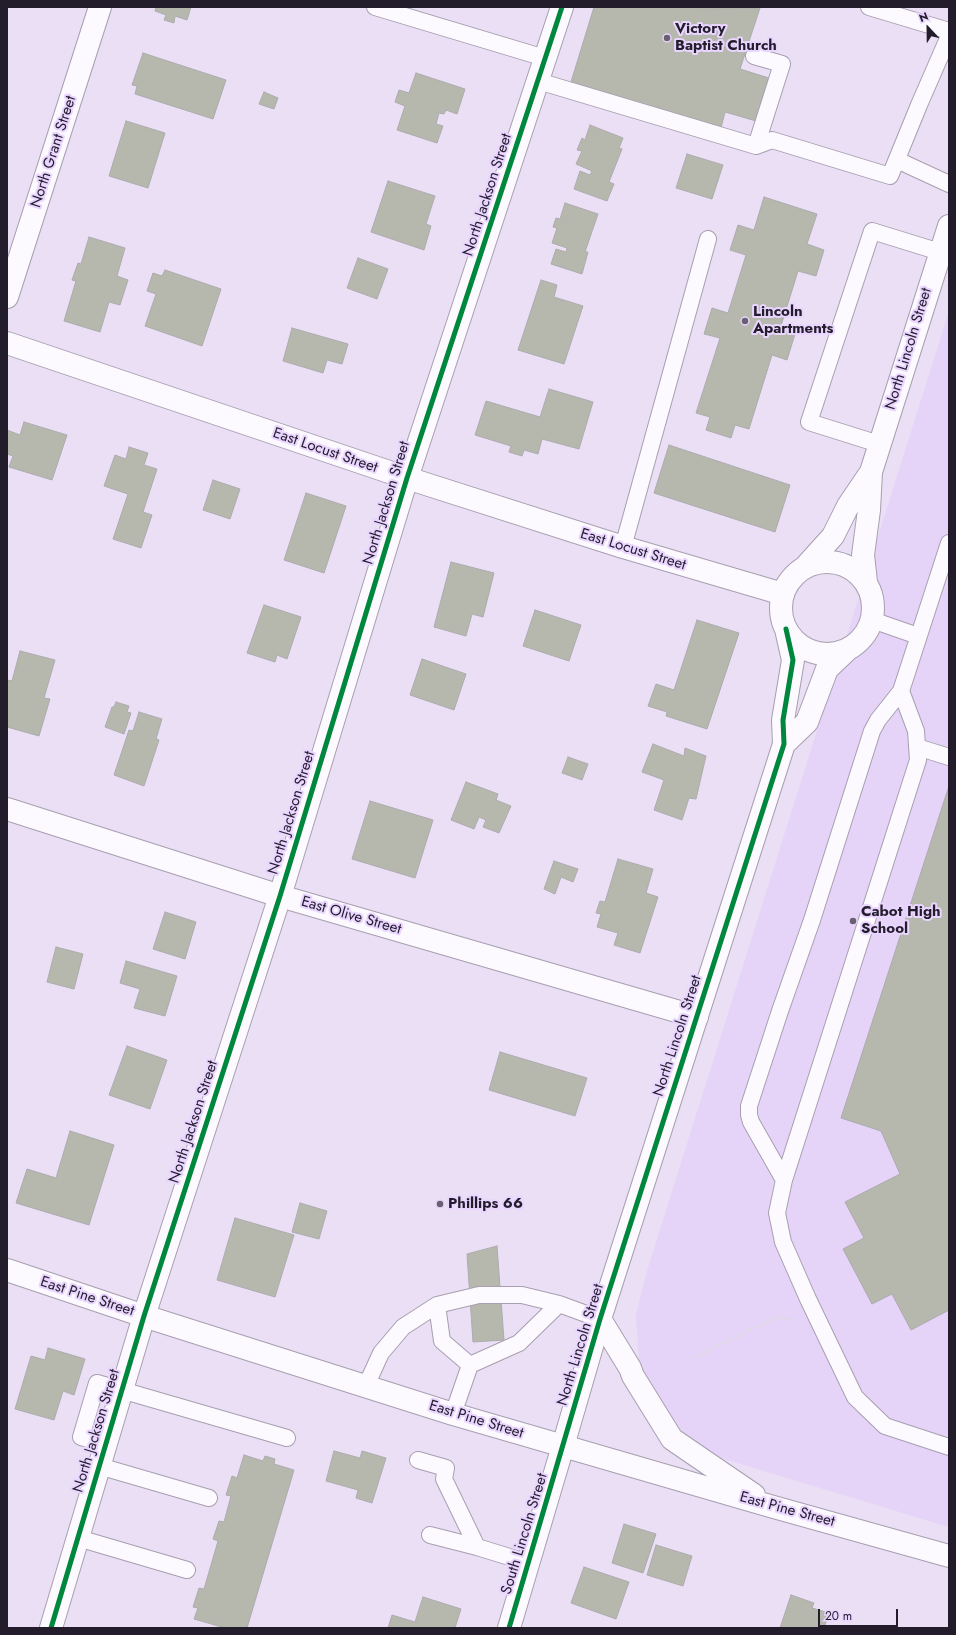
<!DOCTYPE html>
<style>
body{margin:0}
#map{position:relative;width:956px;height:1635px;overflow:hidden;background:#eadff5;font-family:Jost,sans-serif}
canvas{display:block}
.frame{position:absolute;inset:0;border:8px solid #231c2b;pointer-events:none}
.north{position:absolute;left:908px;top:8px;width:40px;height:40px;-webkit-text-stroke:3px #e9d5ff;paint-order:stroke;rotate:338deg;font-size:11px;font-weight:700;line-height:16px;text-align:center;color:#231c2b}
.north::after{content:'';display:block;margin:auto;width:14px;height:18px;background:#231c2b;clip-path:polygon(50% 0,100% 100%,50% 72%,0 100%)}
.scale{position:absolute;left:818px;top:1609px;width:80px;height:18px;box-sizing:border-box;border:2px solid #231c2b;border-top:0;padding-left:5px;font-size:12px;line-height:14px;white-space:nowrap;color:#231c2b;-webkit-text-stroke:3px #e9d5ff;paint-order:stroke}
</style>
<div id="map">
<canvas width="956" height="1635"></canvas>
<div class="frame"></div>
<div class="north">N</div>
<div class="scale">20 m</div>
</div>
<script>
const c = document.querySelector('canvas').getContext('2d');
c.lineJoin = 'round';
function fillPath(path, color) {
  c.fillStyle = color;
  c.fill(path, 'evenodd');
}
function toPath(rows) {
  const path = new Path2D();
  for (const r of rows) {
    if (r.length === 3) {
      path.moveTo(r[0] + r[2], r[1]);
      path.arc(r[0], r[1], r[2], 0, 2 * Math.PI);
      continue;
    }
    path.moveTo(r[0], r[1]);
    for (let i = 2; i < r.length; i += 2) path.lineTo(r[i], r[i + 1]);
  }
  return path;
}
function stroke(path, color, width, dash) {
  c.strokeStyle = color;
  c.lineWidth = width;
  c.lineCap = dash ? 'butt' : 'round';
  c.setLineDash(dash || []);
  c.stroke(path);
}
function write(font, color, halo, rows, align = 'center') {
  c.font = font + ' Jost,sans-serif';
  c.lineWidth = 4;
  c.setLineDash([]);
  c.textBaseline = 'middle';
  c.strokeStyle = halo;
  c.fillStyle = color;
  for (const [text, x, y, turn = 0] of rows) {
    c.save();
    c.translate(x, y);
    c.rotate((+turn || 0) * Math.PI / 180);
    c.textAlign = isNaN(turn) ? turn : align;
    if (halo) c.strokeText(text, 0, 0);
    c.fillText(text, 0, 0);
    c.restore();
  }
}
fillPath(toPath([
 [949,311,949,1527,721,1458,684,1434,656,1400,639,1359,636,1315,647,1271]
]), '#e5d3f8');
const building = toPath([
 [156,7,191,7,187,20,175,16,174,23,164,20,166,15,155,11,156,7],
 [594,7,760,8,740,69,769,78,756,121,725,112,721,128,571,82,594,7],
 [143,53,226,80,213,119,135,94,137,86,132,85,143,53],
 [416,73,465,89,457,114,446,110,444,114,439,113,436,124,443,126,437,143,397,130,405,106,395,102,399,90,409,93,416,73],
 [264,92,278,98,274,109,259,104,264,92],
 [126,121,165,133,148,188,109,176,126,121],
 [590,125,623,138,619,148,622,149,609,182,614,184,607,201,574,189,580,171,590,175,592,171,576,164,582,151,577,150,582,138,585,140,590,125],
 [687,154,723,165,712,199,676,188,687,154],
 [388,181,435,196,426,224,431,226,424,250,371,232,388,181],
 [764,197,817,214,807,244,824,250,816,276,798,271,780,329,795,334,787,360,772,355,749,429,735,425,731,438,706,430,710,417,696,413,720,338,704,334,712,308,728,313,746,255,730,250,738,225,754,230,764,197],
 [565,203,598,214,585,252,588,252,582,274,551,264,556,249,566,252,567,248,552,243,557,228,553,227,556,218,560,219,565,203],
 [89,237,125,248,117,276,128,280,120,305,109,302,100,332,64,321,76,281,72,280,78,263,81,264,89,237],
 [358,258,388,269,377,299,347,288,358,258],
 [165,270,221,289,202,346,145,326,156,294,147,291,153,273,162,276,165,270],
 [541,280,557,285,554,297,583,306,564,364,518,350,541,280],
 [292,328,348,344,342,364,327,360,323,373,283,361,292,328],
 [549,389,593,402,579,449,542,439,538,454,524,450,522,456,509,452,511,446,475,435,486,401,540,417,549,389],
 [24,422,67,435,52,480,9,467,13,456,7,454,7,430,20,435,24,422],
 [669,445,790,485,775,532,654,493,669,445],
 [129,447,148,453,144,465,157,469,143,512,152,515,141,548,113,539,128,494,104,486,115,455,126,459,129,447],
 [213,480,240,489,230,519,203,510,213,480],
 [306,493,346,506,324,573,284,560,306,493],
 [451,562,494,573,483,617,472,614,466,636,434,627,451,562],
 [264,605,301,617,287,659,277,655,275,662,247,653,264,605],
 [535,610,581,625,569,661,523,646,535,610],
 [697,620,739,633,707,729,666,716,667,712,648,706,656,684,674,690,697,620],
 [20,651,55,660,44,698,50,699,39,736,7,727,7,680,12,681,20,651],
 [422,659,466,674,454,710,410,695,422,659],
 [116,702,129,706,127,712,131,713,124,734,105,727,112,707,114,707,116,702],
 [139,712,162,719,156,739,159,740,144,786,114,775,129,730,133,731,139,712],
 [653,744,684,756,685,748,706,756,696,799,689,798,682,820,654,810,664,780,642,772,653,744],
 [568,757,588,764,582,780,562,773,568,757],
 [466,782,498,794,496,800,511,806,499,833,483,827,486,820,479,817,474,829,451,820,466,782],
 [949,786,949,1310,911,1330,892,1294,872,1304,843,1249,864,1238,845,1202,900,1174,881,1131,841,1118,949,786],
 [370,801,433,820,415,878,352,859,370,801],
 [618,859,653,869,646,893,658,897,640,953,614,945,618,933,597,927,601,914,596,913,600,901,605,902,618,859],
 [554,861,578,869,573,882,561,877,555,894,544,889,554,861],
 [165,912,196,922,185,959,153,949,165,912],
 [56,947,83,954,74,989,47,982,56,947],
 [126,961,177,976,165,1016,134,1008,140,989,120,983,126,961],
 [127,1046,167,1060,150,1109,109,1095,127,1046],
 [500,1052,587,1078,575,1116,489,1090,500,1052],
 [70,1131,114,1145,89,1225,16,1203,27,1169,56,1178,70,1131],
 [300,1203,327,1211,319,1239,292,1232,300,1203],
 [235,1218,294,1235,275,1297,217,1280,235,1218],
 [497,1246,504,1340,473,1342,467,1254,497,1246],
 [48,1348,85,1359,74,1395,63,1391,54,1420,15,1409,31,1356,45,1360,48,1348],
 [334,1451,360,1458,362,1451,386,1458,372,1503,356,1498,358,1490,326,1481,334,1451],
 [244,1455,263,1461,265,1456,275,1459,274,1464,294,1470,247,1628,225,1628,194,1619,198,1608,193,1607,199,1588,204,1589,218,1541,213,1539,219,1521,224,1522,231,1496,226,1495,232,1476,237,1478,244,1455],
 [624,1524,656,1534,643,1573,612,1563,624,1524],
 [656,1545,692,1556,683,1586,647,1575,656,1545],
 [584,1567,629,1582,616,1619,571,1603,584,1567],
 [791,1595,814,1603,812,1608,829,1613,824,1628,780,1628,791,1595],
 [423,1597,461,1609,455,1628,388,1628,392,1615,415,1622,423,1597]
]);
fillPath(building, '#b6b8ae');
stroke(building, '#acabae', 1);
const service = toPath([
 [375,7,545,58],
 [869,7,949,31],
 [754,56,782,64,756,146,772,140,890,176,919,105,949,36],
 [538,81,756,146],
 [897,160,949,184],
 [879,444,809,422,872,231,940,252],
 [949,543,901,691,916,731,918,760,784,1180,777,1213,783,1242,808,1299,855,1397,885,1426,949,1447],
 [623,547,708,239],
 [872,620,918,636],
 [917,747,949,757],
 [784,1180,751,1122,749,1115,749,1106,780,1011,812,920,872,731,878,720,901,691],
 [437,1305,442,1341,470,1365],
 [366,1386,381,1353,403,1327,437,1305,479,1295,522,1295,559,1304,600,1319],
 [453,1414,470,1365,519,1343,559,1304],
 [106,1444,81,1437,97,1383,287,1438],
 [418,1460,446,1468,444,1479,477,1547],
 [99,1466,209,1498],
 [430,1535,477,1547,529,1563],
 [78,1538,187,1570]
]);
const minor = toPath([
 [7,297,100,7],
 [7,343,407,478,623,547,783,594],
 [7,809,280,896,697,1017],
 [51,1628,144,1316,280,896,407,478,562,7],
 [509,1628,563,1446]
]);
const tertiary = toPath([
 [827,608,46],
 [805,567,833,536,848,506,871,472],
 [866,582,863,555,869,510,871,472,949,226],
 [784,744,807,722,827,669,847,650],
 [563,1446,600,1319,784,744,783,720,793,660,786,629]
]);
const secondary = toPath([
 [7,1270,144,1316,453,1414,770,1506,949,1556],
 [600,1319,630,1368,633,1376,672,1439,754,1495]
]);
stroke(service, '#a79fb0', 18);
stroke(minor, '#a79fb0', 24);
stroke(tertiary, '#a79fb0', 24);
stroke(secondary, '#a79fb0', 24);
stroke(toPath([
 [695,1357,776,1317,794,1320]
]), '#dddae1', 2.5, [3, 2]);
stroke(service, '#fcfafe', 16);
stroke(minor, '#fcfafe', 22);
stroke(tertiary, '#fcfafe', 22);
stroke(secondary, '#fcfafe', 22);
stroke(toPath([
 [51,1628,144,1316,280,896,407,478,562,7],
 [509,1628,600,1319,784,744,783,720,793,660,786,629]
]), '#00873e', 5);
for (const [x, y, r, color] of [
 [667,38,4,"#696072"],
 [745,321,4,"#696072"],
 [853,921,4,"#696072"],
 [440,1204,4,"#696072"]
]) {
  const dot = new Path2D();
  dot.arc(x, y, r, 0, 2 * Math.PI);
  c.fillStyle = color;
  c.fill(dot);
  stroke(dot, '#e9d5ff', 1.5);
}
write('bold 15px', '#231c2b', '#e9d5ff', [
 ["Victory",675,29],
 ["Baptist Church",675,46],
 ["Lincoln",753,312],
 ["Apartments",753,329],
 ["Cabot High",861,912],
 ["School",861,929],
 ["Phillips 66",448,1204]
], 'left');
write('15px', '#231c2b', '#e9d5ff', [
 ["North Grant Street",54,152,-72],
 ["North Jackson Street",488,195,-72],
 ["North Lincoln Street",909,349,-73],
 ["East Locust Street",325,451,19],
 ["North Jackson Street",387,503,-73],
 ["East Locust Street",633,550,17],
 ["North Jackson Street",292,813,-73],
 ["East Olive Street",351,916,16],
 ["North Lincoln Street",678,1036,-72],
 ["North Jackson Street",194,1122,-72],
 ["East Pine Street",87,1297,18],
 ["North Lincoln Street",581,1345,-73],
 ["East Pine Street",476,1420,17],
 ["North Jackson Street",97,1431,-73],
 ["East Pine Street",787,1510,15],
 ["South Lincoln Street",525,1534,-73]
]);
</script>
